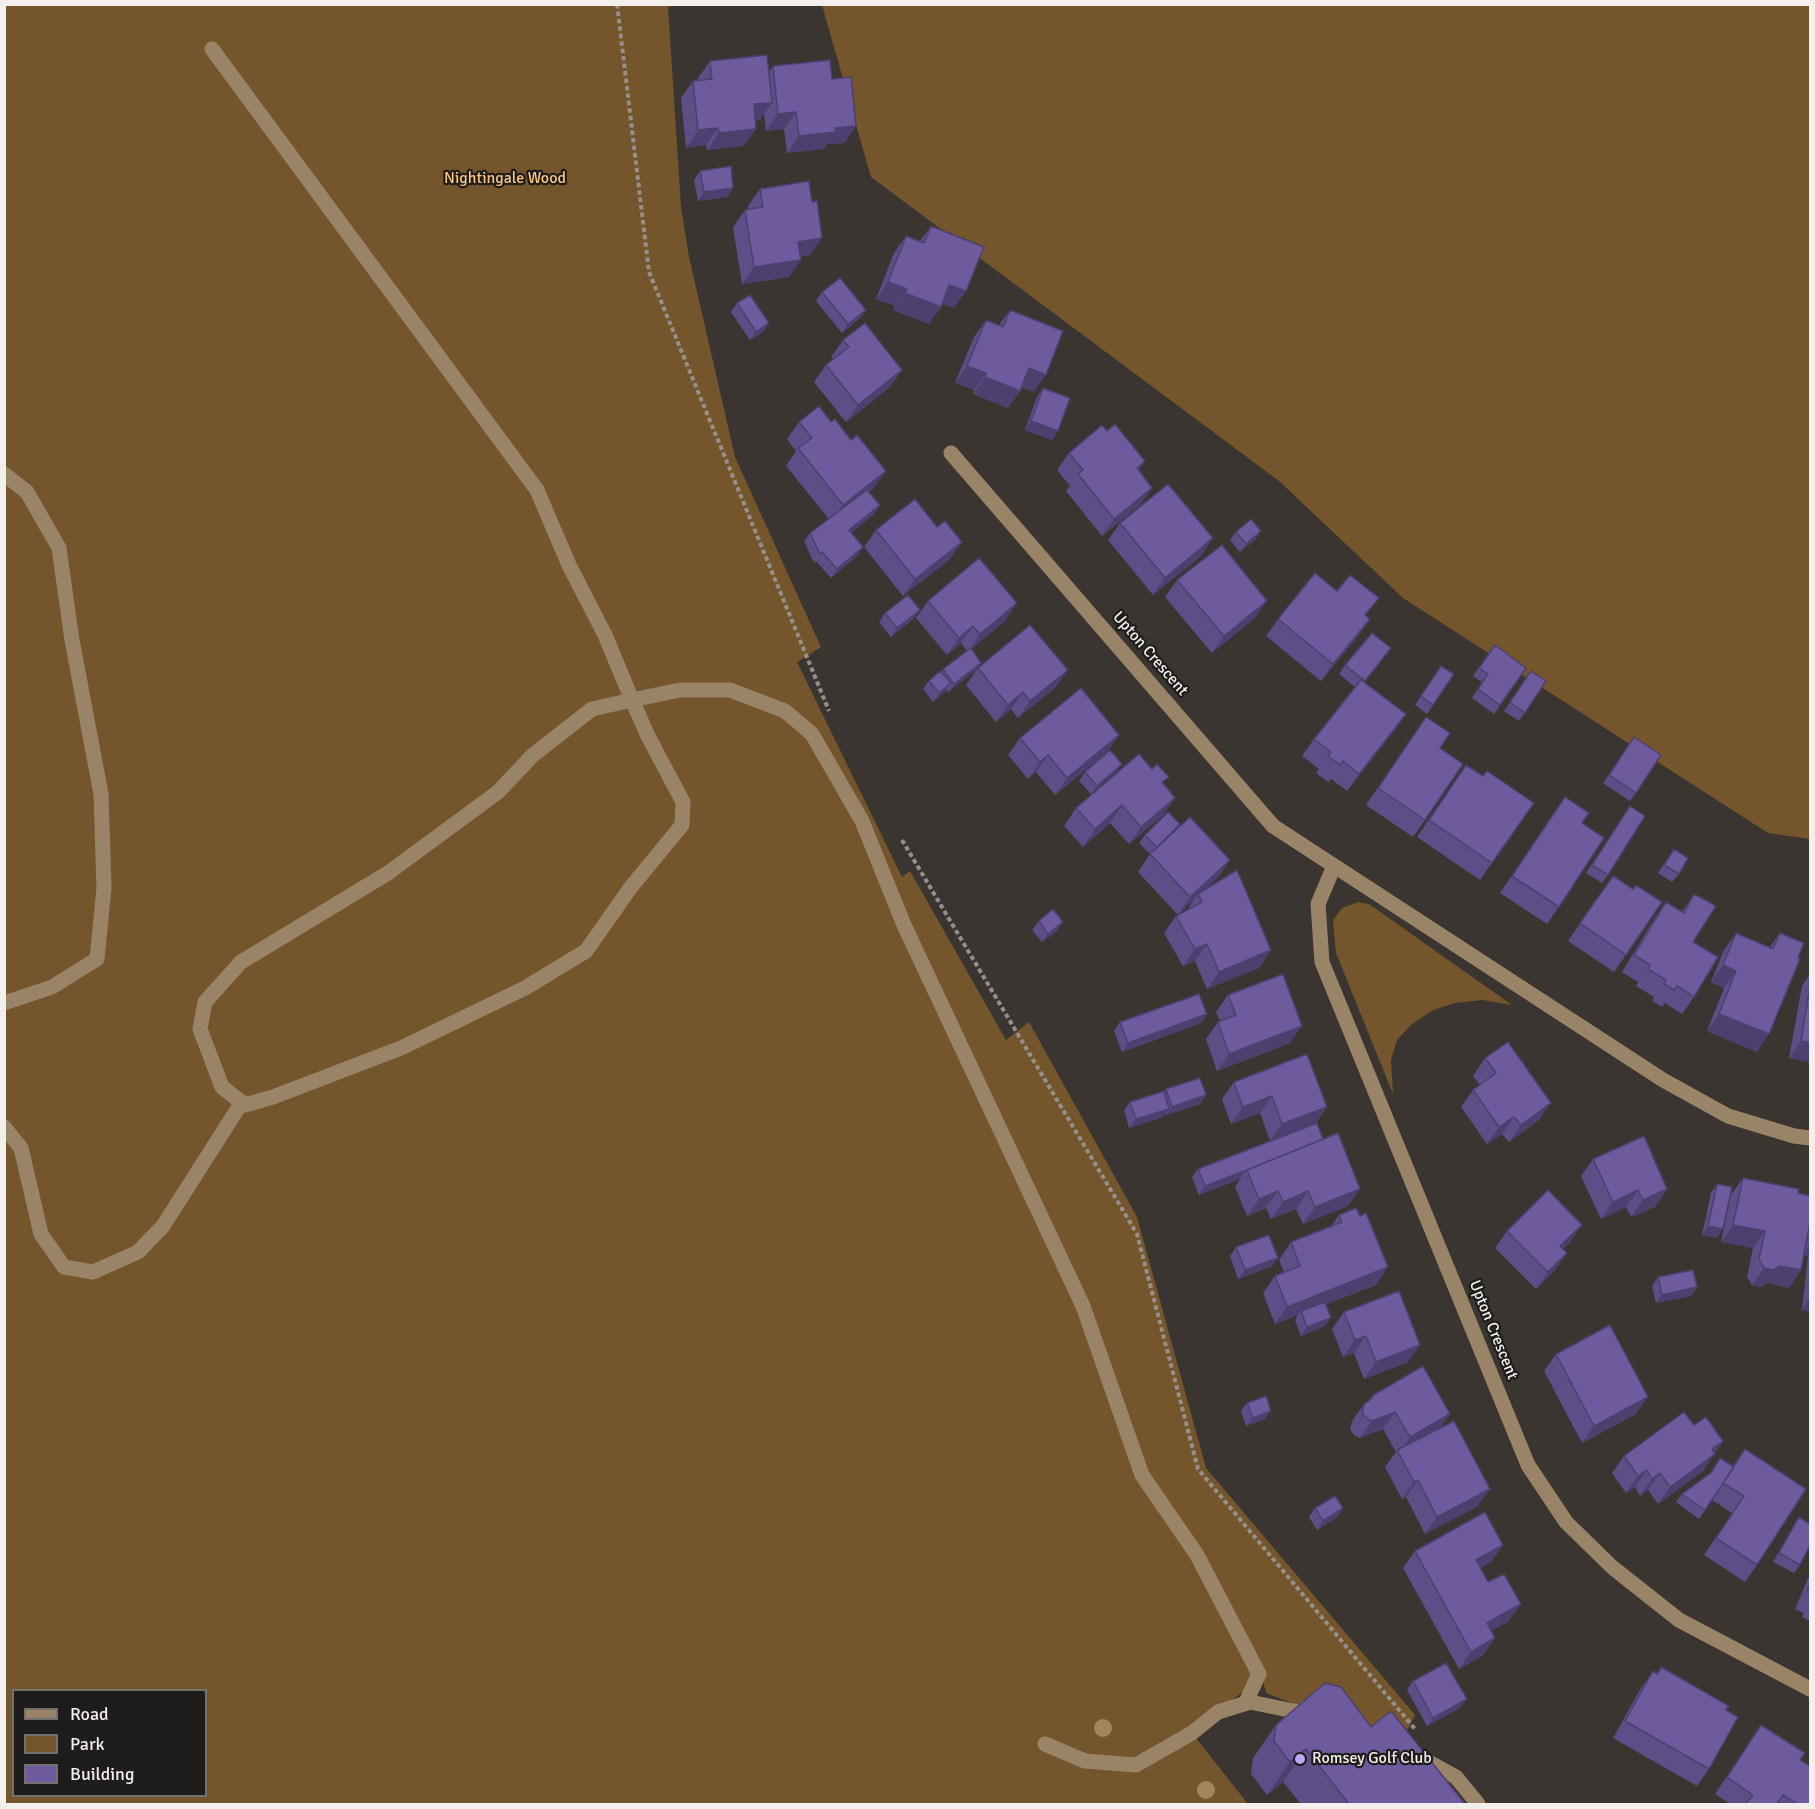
<!DOCTYPE html>
<style>
body{margin:0}
#map{position:relative;width:1815px;height:1809px;overflow:hidden;background:#3a3530;font-family:Signika,sans-serif}
canvas{display:block}
.frame{position:absolute;inset:0;border:6px solid #f2efec;pointer-events:none}
.legend{position:absolute;left:12px;top:1689px;width:195px;height:108px;box-sizing:border-box;background:#1f1d1b;border:2px solid #73716f;margin:0;padding:8px 10px;list-style:none;font-size:18px;color:#f2efec}
.legend li{display:flex;align-items:center;gap:12px;height:30px}
.legend b{width:30px;border:2px solid #73716f}
</style>
<div id="map">
<canvas width="1815" height="1809"></canvas>
<div class="frame"></div>
<ul class="legend">
<li><b style="height:8px;background:#9a8468"></b>Road</li>
<li><b style="height:16px;background:#75562c"></b>Park</li>
<li><b style="height:16px;background:#6d5b9e"></b>Building</li>
</ul>
</div>
<script>
const c = document.querySelector('canvas').getContext('2d');
c.lineJoin = 'round';
function fillPath(path, color) {
  c.fillStyle = color;
  c.fill(path, 'evenodd');
}
function toPath(rows) {
  const path = new Path2D();
  for (const r of rows) {
    path.moveTo(r[0], r[1]);
    for (let i = 2; i < r.length; i += 2) path.lineTo(r[i], r[i + 1]);
  }
  return path;
}
function stroke(path, color, width, dash) {
  c.strokeStyle = color;
  c.lineWidth = width;
  c.lineCap = dash ? 'butt' : 'round';
  c.setLineDash(dash || []);
  c.stroke(path);
}
function write(font, color, halo, rows, align = 'center') {
  c.font = font + ' Signika,sans-serif';
  c.lineWidth = 4.5;
  c.setLineDash([]);
  c.textBaseline = 'middle';
  c.strokeStyle = halo;
  c.fillStyle = color;
  for (const [text, x, y, turn = 0] of rows) {
    c.save();
    c.translate(x, y);
    c.rotate((+turn || 0) * Math.PI / 180);
    c.textAlign = isNaN(turn) ? turn : align;
    if (halo) c.strokeText(text, 0, 0);
    c.fillText(text, 0, 0);
    c.restore();
  }
}
fillPath(toPath([
 [5,5,676,5,668,7,681,207,689,257,735,457,821,647,797,662,902,877,910,871,1006,1040,1029,1022,1137,1217,1206,1468,1415,1715,1403,1738,1333,1719,1266,1693,1262,1676,1192,1733,1248,1804,5,1804],
 [14,1690,206,1690,206,1796,14,1796],
 [822,5,1810,5,1810,839,1768,833,1403,598,1279,481,871,177],
 [1358,902,1369,904,1512,1005,1482,1000,1455,1003,1433,1010,1412,1024,1397,1040,1391,1060,1393,1094,1336,953,1333,920,1342,908]
]), '#75562c');
stroke(toPath([
 [617,4,649,272,829,711],
 [902,840,1137,1234,1198,1469,1415,1729]
]), '#94908c', 4, [4.5, 3]);
stroke(toPath([
 [212,49,537,490,569,565,605,635,632,700,648,736,683,802,682,825,631,887,586,951,525,988,401,1048,273,1097,245,1105,222,1087,200,1029,205,1002,241,962,388,873,498,792,533,755,592,709,632,700,680,690,730,690,785,711,812,734,862,821,904,925,1083,1306,1142,1475,1197,1555,1259,1674,1245,1704],
 [951,453,1273,826,1663,1080,1728,1116,1794,1136,1810,1138],
 [4,474,27,492,59,548,72,640,101,794,104,888,97,959,52,987,4,1003],
 [1334,866,1318,904,1322,962,1528,1465,1566,1522,1612,1567,1679,1620,1810,1689],
 [4,1127,21,1148,41,1234,64,1267,93,1272,138,1252,163,1226,242,1102],
 [1045,1744,1085,1761,1136,1765,1192,1733,1218,1712,1250,1702,1313,1715],
 [1416,1755,1456,1777,1478,1804]
]), '#9a8468', 15);
c.fillStyle = '#a5855b';
for (const [x, y] of [
 [1103,1728],
 [1206,1790]
]) {
  c.beginPath();
  c.arc(x, y, 9, 0, 2 * Math.PI);
  c.fill();
}
fillPath(toPath([
 [710,61,768,73,773,66,832,79,856,126,844,143,827,144,824,149,787,153,784,129,766,131,764,113,760,120,755,120,744,146,707,150,706,145,686,148,681,98,693,81,698,81,698,78],
 [700,171,733,188,727,197,698,201,694,180],
 [760,189,810,255,800,256,789,277,742,284,733,227,745,210,749,210,748,206],
 [931,226,954,308,942,303,929,324,893,310,895,306,876,299,894,253,906,236,920,241],
 [822,292,866,310,860,318,842,333,816,301],
 [737,303,769,323,763,332,750,340,731,312],
 [1010,310,1034,392,1021,387,1020,391,1008,408,973,394,974,390,955,383,974,337,986,320,999,325],
 [843,340,902,370,890,387,846,422,814,382,826,365,833,359,831,357],
 [1043,388,1058,431,1052,440,1025,430,1037,397],
 [799,422,874,488,869,492,880,505,874,514,851,533,863,547,857,556,831,578,816,561,814,563,804,541,810,533,829,519,786,466,796,451,787,439],
 [1069,453,1139,471,1152,488,1140,505,1102,536,1066,491,1070,486,1057,470],
 [1120,523,1201,556,1153,595,1108,540],
 [937,527,950,559,903,596,864,547,876,530],
 [1236,532,1255,540,1240,552,1230,540],
 [1177,580,1255,618,1212,653,1165,597],
 [1337,591,1370,619,1358,636,1321,681,1266,636,1278,619],
 [928,601,1005,621,971,649,981,663,975,671,948,692,946,690,933,702,923,689,929,681,967,651,961,643,947,655,916,618],
 [920,610,914,618,891,637,879,622,885,613],
 [1495,645,1526,668,1494,714,1472,698,1482,682,1473,676],
 [1391,648,1364,682,1406,714,1394,731,1347,791,1331,779,1328,782,1316,773,1319,769,1302,756,1314,739,1355,687,1339,674,1345,665],
 [1441,666,1454,674,1427,714,1415,705],
 [978,668,1056,687,1018,718,1011,709,996,722,966,685],
 [1531,671,1546,681,1519,721,1504,711],
 [1426,717,1440,748,1425,820,1413,837,1366,805],
 [1119,735,1107,752,1055,795,1036,772,1028,779,1008,755,1020,738],
 [1634,737,1661,755,1630,801,1603,783],
 [1122,764,1116,772,1091,794,1079,781,1085,772],
 [1466,765,1483,776,1534,803,1480,880,1417,837],
 [1164,784,1163,815,1129,844,1110,823,1083,847,1064,826,1076,808],
 [1565,797,1582,823,1559,907,1547,924,1500,893],
 [1630,806,1608,875,1602,883,1586,873],
 [1180,824,1178,828,1230,860,1218,877,1203,891,1271,950,1259,968,1207,989,1195,961,1183,966,1164,933,1176,916,1187,910,1195,898,1178,915,1138,872,1150,854,1139,843,1145,835],
 [1674,849,1679,874,1672,882,1658,873],
 [1613,876,1633,889,1662,902,1614,972,1568,941],
 [1694,894,1693,942,1694,997,1682,1014,1665,1003,1662,1007,1652,1001,1654,997,1636,986,1638,982,1622,972,1654,919,1666,902,1682,912],
 [1039,921,1057,931,1042,942,1032,930],
 [1736,933,1770,947,1780,933,1757,1052,1707,1031,1724,988,1711,982,1724,950],
 [1810,974,1810,1062,1789,1058,1802,986],
 [1228,995,1290,1043,1217,1071,1206,1039,1218,1022,1220,1021,1216,1012],
 [1207,1014,1201,1023,1122,1052,1114,1031,1120,1022],
 [1485,1058,1539,1120,1509,1142,1502,1134,1487,1144,1461,1107,1473,1090,1480,1085,1473,1076],
 [1234,1082,1327,1107,1315,1124,1270,1141,1260,1113,1231,1124,1222,1099],
 [1166,1089,1206,1095,1200,1104,1166,1115,1165,1114,1163,1117,1129,1128,1124,1110,1130,1102,1164,1093],
 [1317,1123,1348,1206,1303,1224,1296,1209,1271,1219,1266,1208,1247,1216,1235,1187,1240,1179,1199,1195,1192,1177,1198,1169],
 [1593,1159,1667,1189,1655,1207,1631,1217,1626,1207,1601,1219,1581,1176],
 [1743,1178,1798,1193,1810,1196,1810,1311,1802,1310,1808,1256,1804,1256,1801,1270,1789,1288,1768,1283,1761,1287,1752,1285,1747,1277,1753,1248,1721,1242,1731,1195],
 [1717,1184,1717,1238,1702,1235,1711,1193],
 [1339,1215,1376,1285,1326,1304,1325,1326,1301,1336,1295,1320,1298,1315,1275,1324,1263,1293,1275,1276,1284,1272,1279,1260,1291,1242,1331,1226],
 [1507,1231,1570,1242,1563,1249,1555,1270,1536,1289,1495,1248],
 [1236,1247,1278,1258,1272,1266,1238,1279,1230,1256],
 [1658,1277,1697,1287,1691,1296,1656,1303,1652,1286],
 [1344,1312,1408,1362,1364,1379,1354,1353,1343,1357,1332,1329],
 [1556,1354,1636,1414,1582,1443,1544,1371],
 [1372,1396,1441,1428,1478,1506,1425,1534,1406,1497,1402,1499,1385,1467,1396,1452,1383,1429,1360,1438,1354,1435,1350,1429,1352,1421,1364,1404,1368,1401],
 [1247,1403,1265,1419,1246,1426,1241,1411],
 [1694,1425,1723,1441,1703,1471,1658,1504,1648,1490,1640,1496,1635,1487,1626,1493,1612,1473,1624,1456],
 [1745,1449,1757,1565,1745,1582,1704,1555,1732,1513,1712,1500,1699,1519,1676,1502,1682,1494,1710,1473,1720,1458,1733,1466],
 [1315,1508,1343,1508,1337,1517,1317,1530,1309,1517],
 [1799,1517,1800,1565,1794,1573,1773,1562,1793,1526],
 [1503,1545,1491,1562,1480,1568,1509,1621,1491,1631,1495,1638,1483,1655,1459,1669,1403,1568,1415,1551],
 [1810,1574,1810,1621,1802,1617,1804,1613,1795,1609],
 [1661,1667,1726,1710,1709,1769,1697,1786,1613,1738,1641,1688,1653,1671,1657,1673],
 [1413,1681,1460,1708,1427,1726,1407,1690],
 [1276,1725,1371,1727,1465,1804,1301,1804,1283,1782,1267,1795,1251,1774,1253,1758],
 [1761,1725,1800,1760,1810,1804,1730,1804,1715,1794]
]), '#5e4e88');
fillPath(toPath([
 [772,103,760,120,742,122,754,104],
 [796,112,784,129,766,131,778,114],
 [856,126,844,143,827,144,824,149,787,153,799,136,835,128],
 [718,128,706,145,686,148,698,130],
 [756,129,744,146,707,150,719,133],
 [733,188,727,197,698,201,704,192],
 [822,238,810,255,786,259,798,242],
 [801,260,789,277,742,284,754,267],
 [888,282,907,289,895,306,876,299],
 [949,285,966,291,954,308,937,302],
 [905,293,941,307,929,324,893,310],
 [866,310,860,318,842,333,848,324],
 [769,323,763,332,750,340,756,332],
 [967,366,986,373,974,390,955,383],
 [1029,368,1046,375,1034,392,1017,385],
 [902,370,890,387,846,422,858,405],
 [985,377,1020,391,1008,408,973,394],
 [1031,421,1058,431,1052,440,1025,430],
 [1145,461,1133,479,1137,468],
 [886,471,874,488,831,522,843,505],
 [1152,488,1140,505,1102,536,1114,519],
 [880,505,874,514,843,539,849,530],
 [1261,531,1255,540,1240,552,1246,544],
 [1213,538,1201,556,1153,595,1165,578],
 [962,542,950,559,903,596,915,579],
 [863,547,857,556,831,578,837,569],
 [1267,601,1255,618,1212,653,1224,636],
 [1017,603,1005,621,968,652,980,634],
 [920,610,914,618,891,637,897,628],
 [1370,619,1358,636,1321,681,1333,664],
 [973,626,961,643,947,655,959,638],
 [981,663,975,671,948,692,954,684],
 [1068,670,1056,687,1018,718,1030,701],
 [951,683,945,692,933,702,939,693],
 [1023,692,1011,709,996,722,1008,705],
 [1406,714,1394,731,1347,791,1359,774],
 [1119,735,1107,752,1055,795,1067,778],
 [1048,755,1036,772,1028,779,1040,762],
 [1122,764,1116,772,1091,794,1097,786],
 [1175,798,1163,815,1129,844,1141,827],
 [1122,805,1110,823,1083,847,1095,829],
 [1230,860,1218,877,1199,895,1198,894,1195,898,1178,915,1190,897],
 [1063,922,1057,931,1042,942,1048,934],
 [1207,944,1195,961,1183,966,1195,949],
 [1271,950,1259,968,1207,989,1219,972],
 [1723,965,1736,971,1724,988,1711,982],
 [1207,1014,1201,1023,1122,1052,1128,1043],
 [1719,1014,1769,1034,1757,1052,1707,1031],
 [1302,1026,1290,1043,1217,1071,1229,1054],
 [1801,1041,1810,1042,1810,1062,1789,1058],
 [1206,1095,1200,1104,1166,1115,1172,1107],
 [1272,1096,1260,1113,1231,1124,1243,1107],
 [1551,1103,1539,1120,1509,1142,1521,1125],
 [1327,1107,1315,1124,1270,1141,1282,1124],
 [1169,1109,1163,1117,1129,1128,1136,1119],
 [1514,1117,1502,1134,1487,1144,1499,1127],
 [1246,1170,1240,1179,1199,1195,1205,1186],
 [1360,1189,1348,1206,1303,1224,1315,1207],
 [1667,1189,1655,1207,1631,1217,1643,1200],
 [1638,1190,1626,1207,1601,1219,1613,1202],
 [1278,1191,1266,1208,1247,1216,1259,1199],
 [1308,1191,1296,1209,1271,1219,1283,1202],
 [1582,1225,1570,1242,1548,1263,1560,1246],
 [1733,1225,1765,1231,1753,1248,1721,1242],
 [1708,1226,1723,1229,1717,1238,1702,1235],
 [1810,1244,1810,1253,1808,1256,1803,1256],
 [1567,1253,1555,1270,1536,1289,1548,1272],
 [1278,1258,1272,1266,1238,1279,1245,1270],
 [1780,1266,1801,1270,1789,1288,1768,1283,1761,1287,1752,1285,1764,1268],
 [1388,1267,1376,1285,1302,1314,1301,1311,1298,1315,1275,1324,1287,1307],
 [1697,1287,1691,1296,1656,1303,1662,1295],
 [1810,1297,1810,1311,1802,1310],
 [1331,1318,1325,1326,1301,1336,1307,1327],
 [1366,1336,1354,1353,1343,1357,1355,1340],
 [1420,1345,1408,1362,1364,1379,1376,1362],
 [1648,1397,1636,1414,1582,1443,1594,1426],
 [1271,1411,1265,1419,1246,1426,1253,1418],
 [1395,1412,1383,1429,1360,1438,1372,1421],
 [1450,1414,1438,1431,1399,1453,1410,1437],
 [1723,1441,1703,1471,1658,1504,1670,1487],
 [1647,1470,1635,1487,1626,1493,1638,1476],
 [1660,1473,1648,1490,1640,1496,1652,1479],
 [1418,1480,1406,1497,1402,1499,1414,1482],
 [1490,1489,1478,1506,1425,1534,1437,1517],
 [1343,1508,1337,1517,1317,1530,1323,1521],
 [1503,1545,1491,1562,1464,1577,1476,1560],
 [1521,1604,1509,1621,1475,1640,1487,1623],
 [1495,1638,1483,1655,1459,1669,1471,1652],
 [1467,1699,1460,1708,1427,1726,1433,1718],
 [1306,1749,1283,1782,1267,1795,1290,1762]
]), '#4c406f');
const building = toPath([
 [767,55,772,103,754,104,756,129,719,133,718,128,698,130,693,81,712,79,710,61,767,55],
 [830,60,832,79,851,77,856,126,835,128,836,132,799,136,796,112,778,114,773,66,830,60],
 [731,166,733,188,704,192,700,171,731,166],
 [809,181,812,202,817,201,822,238,798,242,801,260,754,267,745,210,763,207,760,189,809,181],
 [931,226,984,247,966,291,949,285,941,307,905,293,907,289,888,282,906,236,924,243,931,226],
 [840,278,866,310,848,324,822,292,840,278],
 [750,295,769,323,756,332,737,303,750,295],
 [1010,310,1063,331,1046,375,1029,368,1020,391,985,377,986,373,967,366,986,320,1003,327,1010,310],
 [865,323,902,370,858,405,826,365,849,347,843,340,865,323],
 [1043,388,1070,398,1058,431,1031,421,1043,388],
 [819,406,831,422,835,419,851,440,857,435,886,471,843,505,798,448,812,438,799,422,819,406],
 [1115,424,1145,461,1137,468,1152,488,1114,519,1078,474,1083,470,1069,453,1102,425,1107,431,1115,424],
 [1168,484,1213,538,1165,578,1120,523,1168,484],
 [867,490,880,505,849,530,863,547,837,569,822,552,820,554,810,533,867,490],
 [915,499,937,527,945,521,962,542,915,579,876,530,915,499],
 [1251,519,1261,531,1246,544,1236,532,1251,519],
 [1222,545,1267,601,1224,636,1177,580,1222,545],
 [979,558,1017,603,980,634,973,626,959,638,928,601,979,558],
 [1315,573,1337,591,1350,575,1379,598,1365,615,1370,619,1333,664,1278,619,1315,573],
 [908,595,920,610,897,628,885,613,908,595],
 [1030,625,1068,670,1030,701,1023,692,1008,705,978,668,1030,625],
 [1372,633,1391,648,1365,681,1345,665,1372,633],
 [1495,645,1526,668,1500,705,1478,689,1488,674,1479,668,1495,645],
 [971,648,981,663,954,684,943,669,971,648],
 [1441,666,1454,674,1433,705,1421,696,1441,666],
 [940,671,951,683,939,693,929,681,940,671],
 [1531,671,1546,681,1525,713,1510,702,1531,671],
 [1361,680,1406,714,1359,774,1343,761,1340,765,1328,756,1331,752,1314,739,1361,680],
 [1081,688,1119,735,1067,778,1048,755,1040,762,1020,738,1081,688],
 [1426,717,1450,733,1440,748,1463,764,1425,820,1378,788,1426,717],
 [1634,737,1661,755,1636,793,1609,775,1634,737],
 [1110,750,1122,764,1097,786,1085,772,1110,750],
 [1139,754,1152,769,1157,764,1169,777,1162,782,1175,798,1141,827,1122,805,1095,829,1076,808,1139,754],
 [1466,765,1483,776,1487,771,1534,803,1492,863,1429,820,1466,765],
 [1565,797,1589,813,1582,823,1604,838,1559,907,1512,876,1565,797],
 [1630,806,1645,816,1608,875,1592,865,1630,806],
 [1168,812,1180,824,1157,847,1145,835,1168,812],
 [1190,817,1230,860,1190,897,1150,854,1190,817],
 [1674,849,1688,858,1679,874,1664,865,1674,849],
 [1237,870,1271,950,1219,972,1207,944,1195,949,1176,916,1202,902,1198,894,1237,870],
 [1613,876,1633,889,1636,885,1662,902,1626,955,1580,923,1613,876],
 [1694,894,1716,906,1693,942,1718,957,1694,997,1677,986,1674,990,1664,984,1666,980,1648,969,1650,965,1634,955,1666,902,1684,913,1694,894],
 [1053,909,1063,922,1048,934,1039,921,1053,909],
 [1736,933,1773,949,1780,933,1804,943,1798,958,1800,959,1769,1034,1719,1014,1736,971,1723,965,1736,933],
 [1283,974,1302,1026,1229,1054,1218,1022,1236,1015,1228,995,1283,974],
 [1810,987,1810,1042,1801,1041,1810,987],
 [1199,994,1207,1014,1128,1043,1120,1022,1199,994],
 [1508,1042,1551,1103,1521,1125,1514,1117,1499,1127,1473,1090,1496,1073,1485,1058,1508,1042],
 [1307,1054,1327,1107,1282,1124,1272,1096,1243,1107,1234,1082,1307,1054],
 [1200,1078,1206,1095,1172,1107,1166,1089,1200,1078],
 [1164,1091,1169,1109,1136,1119,1130,1102,1164,1091],
 [1317,1123,1323,1139,1247,1170,1205,1186,1198,1169,1317,1123],
 [1338,1133,1360,1189,1315,1207,1308,1191,1283,1202,1278,1191,1259,1199,1247,1170,1338,1133],
 [1644,1136,1667,1189,1643,1200,1638,1190,1613,1202,1593,1159,1644,1136],
 [1743,1178,1799,1189,1798,1193,1810,1196,1810,1222,1801,1270,1780,1266,1773,1270,1764,1268,1759,1259,1765,1231,1733,1225,1743,1178],
 [1717,1184,1732,1187,1723,1229,1708,1226,1717,1184],
 [1548,1190,1582,1225,1560,1246,1567,1253,1548,1272,1507,1231,1548,1190],
 [1356,1208,1360,1216,1366,1213,1388,1267,1287,1307,1275,1276,1300,1266,1291,1242,1342,1222,1339,1215,1356,1208],
 [1269,1235,1278,1258,1245,1270,1236,1247,1269,1235],
 [1693,1270,1697,1287,1662,1295,1658,1277,1693,1270],
 [1399,1291,1420,1345,1376,1362,1366,1336,1355,1340,1344,1312,1399,1291],
 [1325,1302,1331,1318,1307,1327,1301,1311,1325,1302],
 [1610,1325,1648,1397,1594,1426,1556,1354,1610,1325],
 [1423,1366,1450,1414,1410,1437,1395,1412,1372,1421,1366,1418,1362,1412,1364,1404,1373,1398,1372,1396,1423,1366],
 [1266,1396,1271,1411,1253,1418,1247,1403,1266,1396],
 [1684,1412,1694,1425,1706,1417,1723,1441,1712,1449,1715,1454,1670,1487,1660,1473,1652,1479,1647,1470,1638,1476,1624,1456,1684,1412],
 [1454,1421,1490,1489,1437,1517,1418,1480,1414,1482,1397,1450,1454,1421],
 [1745,1449,1806,1489,1757,1565,1716,1538,1744,1496,1723,1483,1745,1449],
 [1720,1458,1734,1467,1705,1510,1682,1494,1712,1472,1720,1458],
 [1335,1496,1343,1508,1323,1521,1315,1508,1335,1496],
 [1485,1512,1503,1545,1476,1560,1488,1582,1504,1574,1521,1604,1487,1623,1495,1638,1471,1652,1415,1551,1485,1512],
 [1799,1517,1810,1524,1810,1545,1800,1565,1779,1553,1799,1517],
 [1810,1584,1810,1593,1807,1591,1810,1584],
 [1446,1663,1467,1699,1433,1718,1413,1681,1446,1663],
 [1661,1667,1729,1706,1726,1710,1738,1717,1709,1769,1625,1721,1653,1671,1658,1674,1661,1667],
 [1325,1683,1341,1687,1371,1727,1391,1711,1465,1804,1349,1804,1306,1749,1290,1762,1274,1741,1276,1725,1325,1683],
 [1761,1725,1805,1753,1800,1760,1810,1766,1810,1804,1797,1804,1783,1795,1777,1804,1745,1804,1753,1795,1727,1777,1761,1725]
]);
fillPath(building, '#6d5b9e');
stroke(building, '#4c406f', 1.5);
for (const [x, y, r, color] of [
 [1300,1759,6,"#bcaaf6"]
]) {
  const dot = new Path2D();
  dot.arc(x, y, r, 0, 2 * Math.PI);
  c.fillStyle = color;
  c.fill(dot);
  stroke(dot, '#1f1d1b', 2);
}
write('16px', '#fcc67e', '#1f1d1b', [
 ["Nightingale Wood",505,179]
]);
write('16px', '#f2efec', '#1f1d1b', [
 ["Upton Crescent",1150,654,49],
 ["Upton Crescent",1493,1330,68]
]);
write('16px', '#f2efec', '#1f1d1b', [
 ["Romsey Golf Club",1312,1759]
], 'left');
</script>
